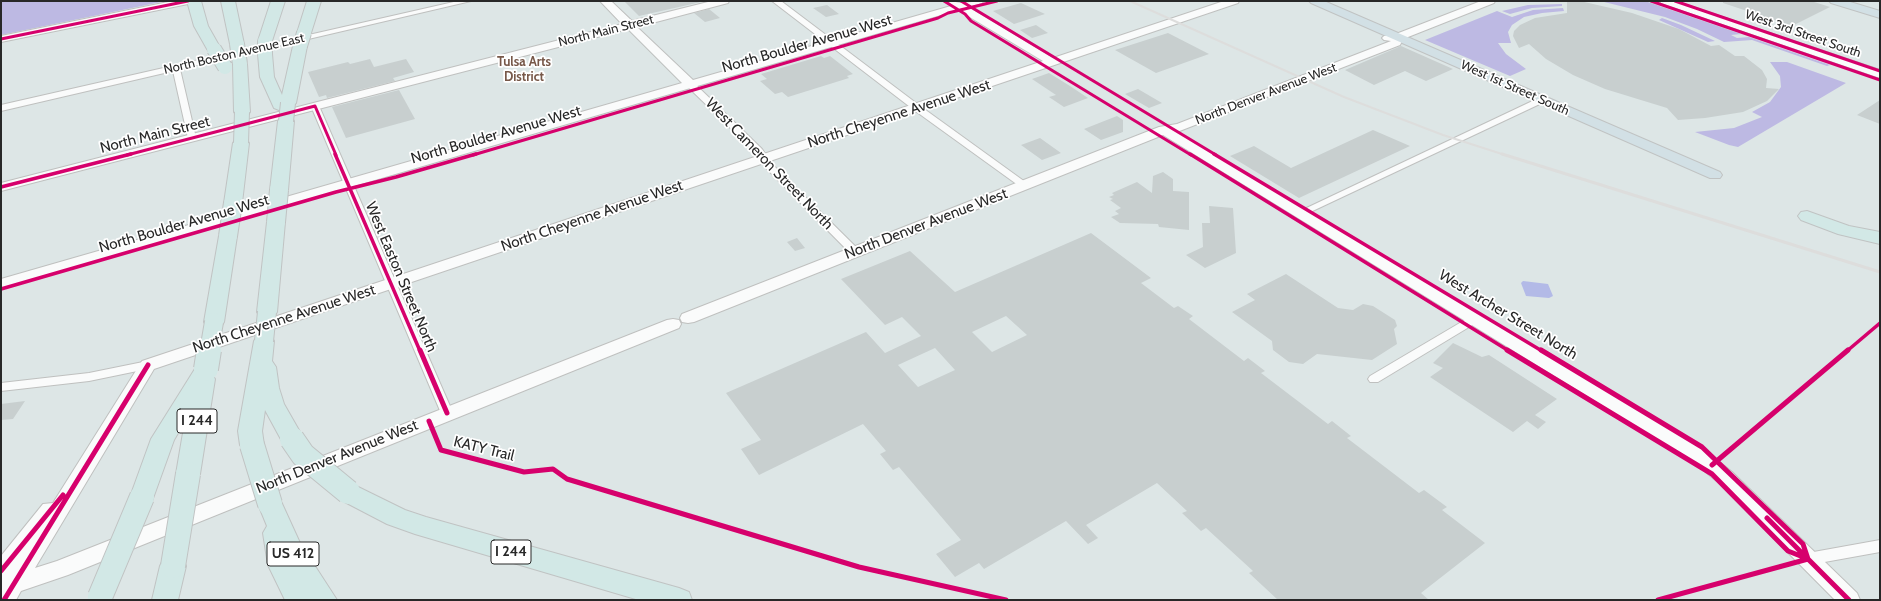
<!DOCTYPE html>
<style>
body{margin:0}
#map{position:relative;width:1881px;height:601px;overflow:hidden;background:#dde6e6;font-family:Cabin,sans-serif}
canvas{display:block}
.frame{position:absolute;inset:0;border:2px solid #282828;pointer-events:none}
</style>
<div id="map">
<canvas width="1881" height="601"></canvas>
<div class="frame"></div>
</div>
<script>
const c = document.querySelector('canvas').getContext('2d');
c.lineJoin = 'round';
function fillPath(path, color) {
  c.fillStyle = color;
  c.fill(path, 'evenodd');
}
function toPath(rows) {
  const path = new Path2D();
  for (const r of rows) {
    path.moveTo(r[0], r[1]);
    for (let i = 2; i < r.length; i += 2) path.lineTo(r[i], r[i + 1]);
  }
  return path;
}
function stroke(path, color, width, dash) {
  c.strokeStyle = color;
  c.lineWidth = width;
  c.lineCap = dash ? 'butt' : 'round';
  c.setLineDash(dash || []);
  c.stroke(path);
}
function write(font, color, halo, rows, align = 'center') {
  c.font = font + ' Cabin,sans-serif';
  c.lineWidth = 3.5;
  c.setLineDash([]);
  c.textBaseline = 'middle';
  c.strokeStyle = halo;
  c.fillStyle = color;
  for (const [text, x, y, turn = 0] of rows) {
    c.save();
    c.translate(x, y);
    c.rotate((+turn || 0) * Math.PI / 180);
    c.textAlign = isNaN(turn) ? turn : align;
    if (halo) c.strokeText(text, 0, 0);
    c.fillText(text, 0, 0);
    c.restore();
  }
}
fillPath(toPath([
 [1,1,166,1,1,35],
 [1600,1,1645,1,1741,34,1731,35,1737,38,1749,37,1830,65,1827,66,1752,40,1724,42,1697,29,1665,17],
 [1562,4,1562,6,1532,8,1510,14,1502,11,1528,5],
 [1563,8,1564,11,1542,13,1524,17,1512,25,1508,32,1511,43,1498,43,1506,54,1526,69,1510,76,1425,40,1497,11,1512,17,1533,10],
 [1662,18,1681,25,1715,41,1708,42,1659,20],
 [1770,62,1787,62,1846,83,1738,147,1729,145,1695,132,1734,128,1762,117,1752,112,1770,102,1781,87,1780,76]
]), '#bdb9e3');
fillPath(toPath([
 [1523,281,1548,284,1553,296,1549,298,1526,296,1521,283]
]), '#b3bae7');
fillPath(toPath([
 [624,1,699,1,701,2,639,16],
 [1567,1,1580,1,1632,13,1679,29,1711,46,1719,45,1735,56,1744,56,1762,70,1767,79,1766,88,1779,89,1767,101,1743,112,1705,118,1678,120,1667,108,1605,89,1573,75,1546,59,1529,44,1519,48,1513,36,1514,31,1520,25,1535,18,1567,13],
 [1723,1,1811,1,1830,7,1792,26,1723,3],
 [1021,3,1045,14,1014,24,993,11],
 [827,5,839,14,826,17,813,8],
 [709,9,720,18,705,22,694,13],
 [1036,25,1048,33,1032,38,1020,30],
 [1168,33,1209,54,1156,73,1115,50],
 [1401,46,1453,69,1426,81,1405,71,1374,85,1345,70],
 [821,56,824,58,830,56,853,74,847,76,849,78,788,97,782,92,775,94,760,81,767,79,761,74],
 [370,59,374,67,406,59,414,72,393,78,395,81,327,98,326,95,319,97,308,72,348,62,350,64],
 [1049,73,1070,86,1088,98,1064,107,1049,97,1056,95,1032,79],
 [1138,89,1162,103,1149,108,1125,94],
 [399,90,415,119,346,138,332,107],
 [1880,100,1880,124,1857,115],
 [1117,116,1123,120,1123,132,1101,140,1084,129],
 [1373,130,1410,146,1299,198,1230,156,1254,146,1291,168],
 [1040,138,1061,153,1042,160,1021,145],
 [1163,172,1173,179,1173,191,1189,192,1189,230,1159,227,1158,224,1120,223,1111,217,1119,214,1115,211,1121,208,1110,200,1113,199,1109,197,1114,195,1112,193,1137,182,1152,193,1153,176],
 [1209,206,1233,208,1236,253,1205,268,1186,255,1203,247,1202,223,1210,223],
 [1091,233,1151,278,1141,283,1174,308,1178,306,1193,316,1189,319,1244,361,1248,358,1265,371,1261,373,1328,424,1332,421,1351,436,1347,438,1419,493,1424,490,1447,507,1442,510,1485,543,1421,593,1429,600,1278,600,1249,573,1253,571,1206,528,1201,531,1182,513,1187,511,1157,483,1086,525,1098,538,1088,544,1066,521,984,569,979,563,955,577,936,554,961,540,899,467,893,470,880,454,886,451,863,424,759,475,741,449,761,440,726,393,866,332,885,353,921,336,902,317,885,325,841,279,910,251,955,292],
 [1006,316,1027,335,992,352,972,332],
 [935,348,955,370,918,387,898,365],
 [797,238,805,248,795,251,787,242],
 [1286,274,1338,308,1353,310,1363,304,1373,306,1395,320,1397,326,1394,329,1397,344,1372,360,1317,354,1303,364,1289,362,1273,350,1272,341,1232,312,1255,300,1247,294],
 [1453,343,1482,357,1489,355,1557,399,1535,415,1546,422,1538,429,1527,421,1513,432,1430,377,1443,368,1433,363],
 [25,401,13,419,1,420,1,404]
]), '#c8cfcf');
const street = toPath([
 [458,1,471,1,180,69,196,138,192,141,188,138,173,71,1,111,1,105,458,1],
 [772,1,781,1,920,106,1028,184,1030,186,1028,188,1022,188,914,110,772,1],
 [687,82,693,82,762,149,772,164,859,250,860,252,859,254,851,254,766,168,756,153,687,86,687,82],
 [1541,97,1545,100,1544,102,1304,215,1301,216,1296,213,1541,97],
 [315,103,319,106,453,413,451,416,443,416,441,413,311,106,315,103],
 [1475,314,1481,318,1479,321,1378,382,1370,382,1368,379,1370,376,1475,314],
 [148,361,152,362,154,365,152,368,89,381,1,391,1,383,89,373,148,361],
 [1880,540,1880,552,1808,565,1803,563,1801,559,1803,555,1808,553,1880,540]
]);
const secondary = toPath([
 [173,1,193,1,188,4,1,42,1,36,173,1],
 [600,1,611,1,632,21,712,1,729,1,728,3,637,27,693,80,951,6,949,3,950,1,961,3,983,1,982,3,968,7,1053,58,1224,1,1239,1,1238,3,154,369,35,568,57,561,667,320,673,319,679,320,681,324,679,328,68,575,21,591,16,600,1,600,1,556,43,504,53,503,142,361,1043,61,958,10,1,289,1,279,682,83,628,29,1,191,1,183,622,24,600,1],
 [1481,1,1495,1,1494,3,1403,39,1400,45,1177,132,1702,448,1732,472,1857,593,1860,600,1835,600,1718,482,1688,458,1163,135,694,322,688,323,682,322,680,318,682,314,1159,127,1177,124,1391,41,1384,40,1382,38,1384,36,1396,34,1481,1],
 [1660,1,1675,1,1880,70,1880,78,1661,3,1660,1]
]);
const primary = toPath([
 [1309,1,1324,1,1720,172,1722,175,1720,178,1710,178,1311,3,1309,1],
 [1829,1,1847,1,1880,11,1880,18,1831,3,1829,1]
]);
const highway = toPath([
 [187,1,201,1,208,26,221,49,219,52,209,52,207,49,194,26,187,1],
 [221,1,235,1,244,44,242,47,232,47,230,44,221,1],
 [271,1,285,1,272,41,270,44,265,45,260,44,258,41,271,1],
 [307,1,321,1,311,33,309,36,304,37,299,36,297,33,307,1],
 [300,42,305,43,307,46,296,103,293,106,288,108,279,110,274,108,260,77,258,54,260,51,265,50,270,51,272,54,274,77,282,95,293,46,295,43,300,42],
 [240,60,245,61,247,64,250,112,248,115,242,117,236,115,234,112,233,64,235,61,240,60],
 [286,116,292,118,294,121,288,190,285,194,279,195,273,194,270,190,278,121,280,118,286,116],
 [241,138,247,140,249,143,242,203,239,207,233,208,227,207,224,203,233,143,235,140,241,138],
 [1807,211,1849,226,1880,232,1880,244,1838,234,1801,220,1798,216,1801,212,1807,211],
 [276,217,282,218,285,222,277,312,274,317,267,319,260,317,257,312,267,222,270,218,276,217],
 [228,230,235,232,237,236,224,322,221,327,214,329,207,327,204,322,219,236,221,232,228,230],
 [264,334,271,336,274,341,272,361,276,367,279,388,284,404,304,439,300,445,292,448,284,445,265,410,262,431,264,445,260,451,252,454,244,451,240,445,238,431,254,341,257,336,264,334],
 [206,362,214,364,217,369,213,376,215,379,200,474,196,481,188,483,180,481,176,474,185,421,174,440,151,504,142,507,133,504,130,497,151,439,198,364,206,362],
 [348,482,405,510,426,517,679,588,689,592,692,600,639,600,415,534,387,524,339,499,336,492,339,485,348,482],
 [270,494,279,497,300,543,337,600,285,600,268,565,263,533,267,526,258,504,261,497,270,494],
 [173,555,182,558,186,566,178,600,152,600,160,566,164,558,173,555]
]);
stroke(street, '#bfc0bf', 2);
stroke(secondary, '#bfc0bf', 2);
stroke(primary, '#c0c3c3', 2);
stroke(highway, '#c0c3c3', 2);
fillPath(street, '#fafbfb');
fillPath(secondary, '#fafbfb');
fillPath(primary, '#d2e0e5');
fillPath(highway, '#d2e8e6');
stroke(toPath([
 [1130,1,1344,97,1443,135,1505,155]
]), '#dddddc', 2);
stroke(toPath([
 [1502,154,1880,272]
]), '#dddddc', 3);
const highwayBridgeFar2 = toPath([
 [265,41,265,54],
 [237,44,240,64],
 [300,46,304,33],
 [214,49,225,67],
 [286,121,288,103],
 [241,143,242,112]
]);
const highwayBridgeFar1 = toPath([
 [276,222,279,190],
 [228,236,233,203],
 [264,341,267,312],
 [209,351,214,322]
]);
const highwayBridge = toPath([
 [206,369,209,350],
 [292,439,303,455,348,492],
 [252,445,270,504],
 [173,566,188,474],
 [100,597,142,497]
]);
stroke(highwayBridgeFar2, '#c0c3c3', 16, []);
stroke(highwayBridgeFar1, '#c0c3c3', 20, []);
stroke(highwayBridge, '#c0c3c3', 26, []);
stroke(highwayBridgeFar2, '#d2e8e6', 14);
stroke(highwayBridgeFar1, '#d2e8e6', 18);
stroke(highwayBridge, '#d2e8e6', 24);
stroke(toPath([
 [944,1,965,14,971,21,1191,155],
 [961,1,1216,155],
 [1651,1,1880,80],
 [1675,1,1880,71],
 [1,39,188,1],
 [127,155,315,106,336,155],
 [473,155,938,18,948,13,997,1]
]), '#d6006c', 3);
stroke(toPath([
 [335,154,420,351],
 [1190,154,1509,351],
 [1214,154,1542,351],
 [1,187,131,154],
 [1,289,336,192,396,177,476,154],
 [1847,351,1880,323]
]), '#d6006c', 3.5);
stroke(toPath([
 [420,350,447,413],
 [1507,350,1712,474,1788,551,1808,559],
 [1541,350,1702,447,1803,544,1808,559],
 [429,421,441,450,524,472,553,469,567,479,859,567,1006,600],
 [1712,465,1848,350],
 [1767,518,1849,600],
 [1,571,63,495],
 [4,600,148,365],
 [1658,600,1808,559]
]), '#d6006c', 5);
write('13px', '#282828', '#fff', [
 ["North Main Street",606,31,-14],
 ["West 3rd Street South",1803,34,19],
 ["North Boston Avenue East",234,54,-13],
 ["West 1st Street South",1515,88,24],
 ["North Denver Avenue West",1266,94,-21]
]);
write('bold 13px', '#775849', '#fff', [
 ["Tulsa Arts",524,62],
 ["District",524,77]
]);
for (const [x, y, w] of [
 [197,421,40],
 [511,552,40],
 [293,554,52]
]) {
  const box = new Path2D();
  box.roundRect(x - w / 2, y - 12, w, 24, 3);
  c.fillStyle = '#fff';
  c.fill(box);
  stroke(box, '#282828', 1);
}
write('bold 14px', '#282828', null, [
 ["I 244",197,421],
 ["I 244",511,552],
 ["US 412",293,554]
]);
write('15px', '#282828', '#fff', [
 ["North Boulder Avenue West",807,44,-16],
 ["North Cheyenne Avenue West",899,114,-18],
 ["North Main Street",155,135,-14],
 ["North Boulder Avenue West",496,135,-16],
 ["West Cameron Street North",769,164,46],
 ["North Cheyenne Avenue West",592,216,-19],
 ["North Boulder Avenue West",184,224,-16],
 ["North Denver Avenue West",926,224,-21],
 ["West Easton Street North",401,277,67],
 ["West Archer Street North",1508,315,31],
 ["North Cheyenne Avenue West",284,319,-18],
 ["KATY Trail",484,449,14],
 ["North Denver Avenue West",337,457,-22]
]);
</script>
